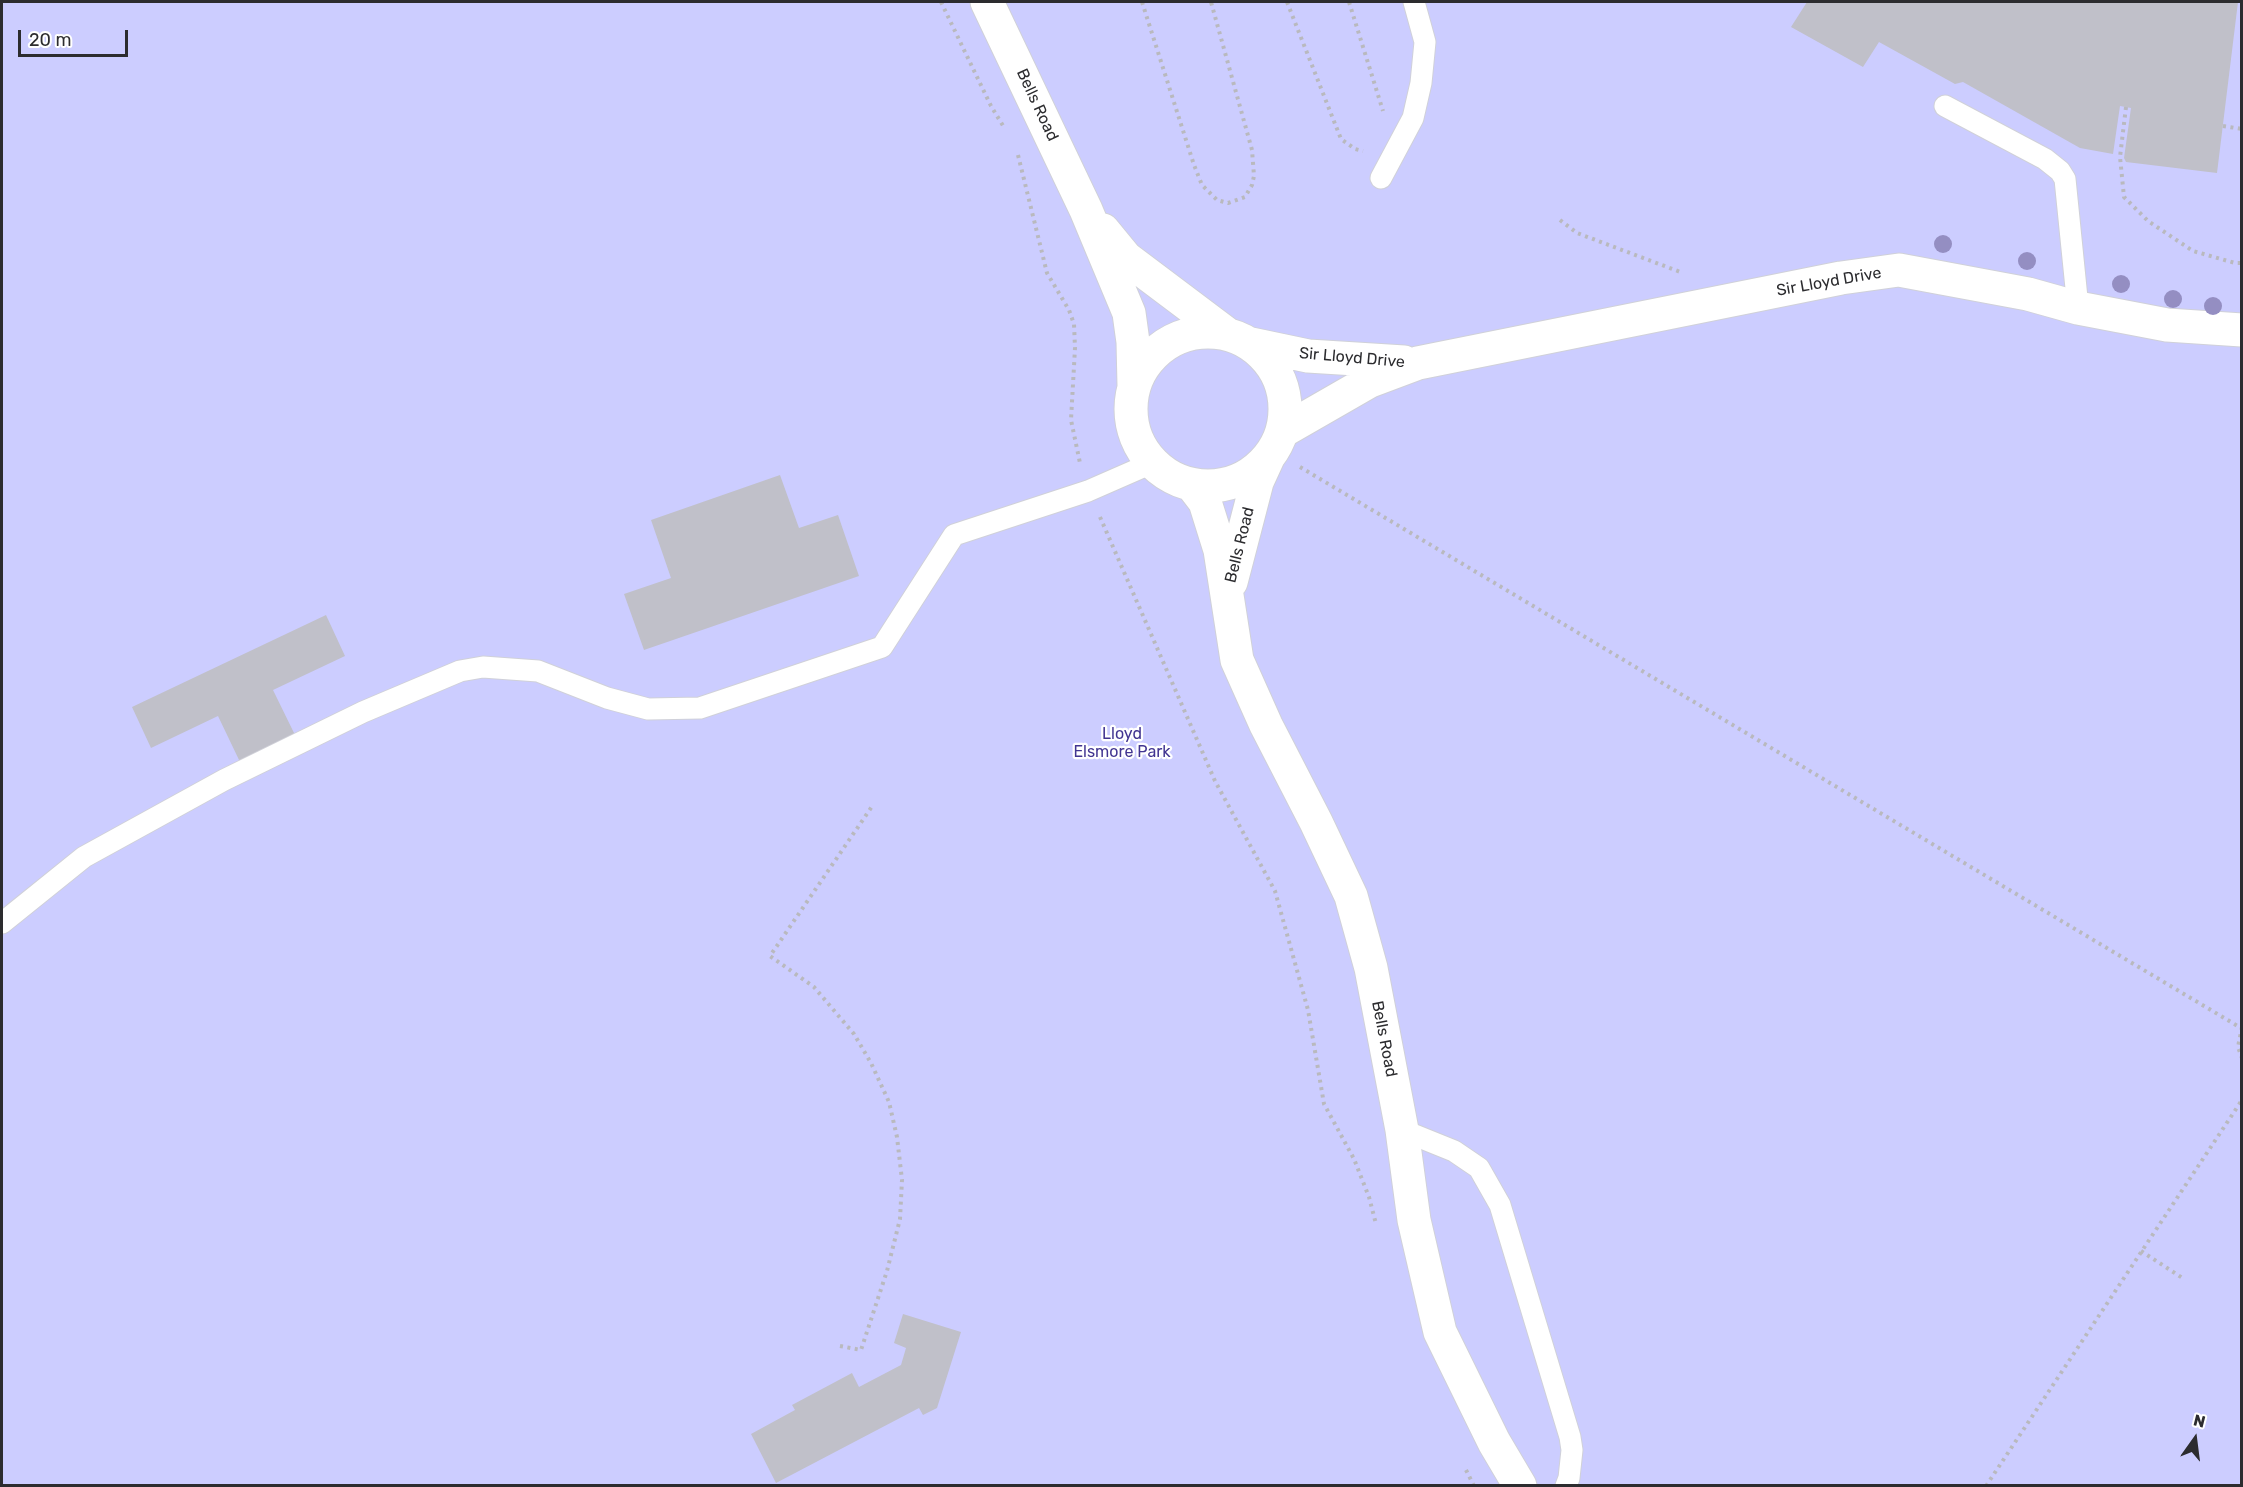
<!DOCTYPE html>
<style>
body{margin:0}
#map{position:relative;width:2243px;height:1487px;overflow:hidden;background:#f9faff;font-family:Rubik,sans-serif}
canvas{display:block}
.frame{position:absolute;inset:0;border:3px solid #2c2c2f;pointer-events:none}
.north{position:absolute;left:2165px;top:1409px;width:60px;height:60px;-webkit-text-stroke:4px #fff;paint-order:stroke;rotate:14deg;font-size:16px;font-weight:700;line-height:24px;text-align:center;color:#2c2c2f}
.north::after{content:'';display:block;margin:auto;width:21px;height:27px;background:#2c2c2f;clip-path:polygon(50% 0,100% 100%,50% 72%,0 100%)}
.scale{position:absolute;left:18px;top:30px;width:110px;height:27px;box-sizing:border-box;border:3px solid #2c2c2f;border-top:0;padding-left:8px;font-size:18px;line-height:21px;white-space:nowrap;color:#2c2c2f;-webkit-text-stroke:4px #fff;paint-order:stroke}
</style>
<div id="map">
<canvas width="2243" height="1487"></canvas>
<div class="frame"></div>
<div class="north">N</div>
<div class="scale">20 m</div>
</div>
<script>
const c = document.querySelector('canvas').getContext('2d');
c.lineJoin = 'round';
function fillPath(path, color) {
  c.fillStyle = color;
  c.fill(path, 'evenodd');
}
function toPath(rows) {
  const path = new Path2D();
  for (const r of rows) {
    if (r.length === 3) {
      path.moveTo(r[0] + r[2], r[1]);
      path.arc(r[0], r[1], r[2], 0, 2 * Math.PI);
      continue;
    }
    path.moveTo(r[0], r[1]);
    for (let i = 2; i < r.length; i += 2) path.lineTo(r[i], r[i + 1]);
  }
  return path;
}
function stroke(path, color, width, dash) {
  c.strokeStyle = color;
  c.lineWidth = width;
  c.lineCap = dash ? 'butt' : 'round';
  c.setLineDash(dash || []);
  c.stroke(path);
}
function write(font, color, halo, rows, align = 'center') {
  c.font = font + ' Rubik,sans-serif';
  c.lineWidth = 4.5;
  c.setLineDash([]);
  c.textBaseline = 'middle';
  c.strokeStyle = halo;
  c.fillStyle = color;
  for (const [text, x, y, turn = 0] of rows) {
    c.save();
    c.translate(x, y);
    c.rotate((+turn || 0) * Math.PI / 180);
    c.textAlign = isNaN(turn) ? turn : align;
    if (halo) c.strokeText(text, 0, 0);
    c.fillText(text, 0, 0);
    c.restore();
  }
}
fillPath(toPath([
 [2,2,2241,2,2241,1485,2,1485]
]), '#cccdff');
fillPath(toPath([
 [1807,2,2238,2,2217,173,2126,162,2124,158,2131,108,2120,106,2113,154,2080,148,1963,82,1955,84,1879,42,1863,67,1791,27],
 [780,475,799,528,838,515,859,576,644,650,624,594,671,578,651,520],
 [326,615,345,656,273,690,295,735,240,762,218,716,151,748,132,707],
 [903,1314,961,1332,937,1408,923,1415,919,1408,776,1483,751,1434,795,1410,792,1405,852,1373,859,1387,901,1365,906,1348,894,1343]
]), '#c0c0c9');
const lane = toPath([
 [1945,106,2045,159,2060,171,2065,179,2078,308],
 [1381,178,1413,118,1421,83,1425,42,1414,2],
 [2,923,84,857,224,780,363,712,460,671,483,667,538,671,607,698,648,709,700,708,882,647,954,535,1088,491,1152,463],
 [1402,1130,1454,1151,1479,1168,1500,1205,1570,1437,1572,1450,1569,1478,1566,1486]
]);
const street = toPath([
 [987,2,1086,210,1129,313,1133,342,1134,386],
 [1103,230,1126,258,1227,334],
 [1208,409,77],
 [1251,344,1308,356,1404,362],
 [1283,431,1370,381,1418,363,1841,278,1899,270,2028,294,2078,308,2167,325,2242,330],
 [1192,485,1205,502,1220,550,1237,660,1266,725,1316,822,1351,896,1371,968,1402,1130,1414,1220,1440,1332,1494,1442,1520,1486],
 [1231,582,1257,482,1268,458]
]);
stroke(lane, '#d0d1d9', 23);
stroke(street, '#d0d1d9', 35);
stroke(toPath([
 [941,2,991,106,1005,129],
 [1142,2,1194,165,1202,185,1217,200,1228,203,1245,197,1252,185,1254,176,1252,150,1211,2],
 [1287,2,1341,139,1355,149,1363,151],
 [1349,2,1383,111],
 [2126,107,2120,157,2124,197,2148,221,2193,251,2235,263,2242,263],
 [2223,126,2242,129],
 [1018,155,1047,273,1069,310,1074,324,1075,348,1071,420,1080,463],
 [1560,220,1577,233,1683,273],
 [1300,467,2241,1028],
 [1100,517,1215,781,1275,891,1308,1010,1324,1104,1354,1159,1369,1197,1376,1224],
 [2242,1027,2238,1047,2242,1058],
 [2141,1251,2184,1279],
 [840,1346,861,1350,887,1271,900,1219,902,1180,897,1137,889,1102,871,1063,854,1034,814,987,770,956,873,805],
 [1466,1470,1474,1486],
 [1986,1486,2242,1100]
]), '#b9b9be', 4, [3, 4.5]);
stroke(lane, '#fff', 21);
stroke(street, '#fff', 33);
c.fillStyle = '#948ec2';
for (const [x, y] of [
 [1943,244],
 [2027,261],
 [2121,284],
 [2173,299],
 [2213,306]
]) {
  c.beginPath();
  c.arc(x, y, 9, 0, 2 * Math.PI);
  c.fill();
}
write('16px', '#2c2c2f', '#fff', [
 ["Bells Road",1037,105,65],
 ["Sir Lloyd Drive",1829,282,-10],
 ["Sir Lloyd Drive",1352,358,5],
 ["Bells Road",1240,545,-76],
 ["Bells Road",1384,1039,79]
]);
write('16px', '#423591', '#fff', [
 ["Lloyd",1122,734],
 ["Elsmore Park",1122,752]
]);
</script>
